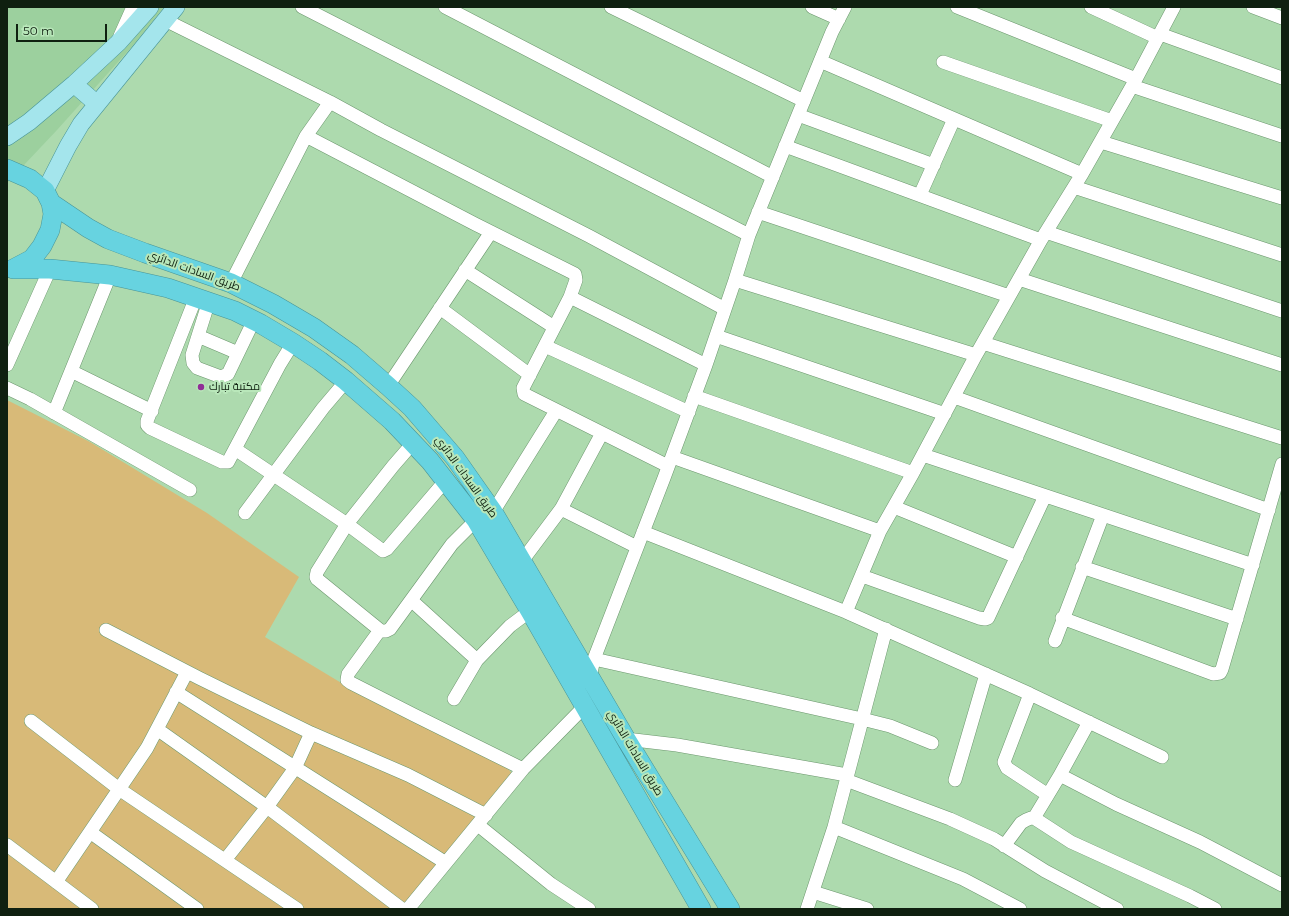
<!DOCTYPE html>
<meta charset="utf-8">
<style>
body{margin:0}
#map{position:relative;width:1289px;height:916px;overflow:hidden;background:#addaae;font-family:Montserrat,sans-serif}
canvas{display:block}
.frame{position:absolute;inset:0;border:8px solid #0f2010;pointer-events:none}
.scale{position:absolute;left:16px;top:24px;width:91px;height:18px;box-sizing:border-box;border:2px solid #0f2010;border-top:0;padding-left:5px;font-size:12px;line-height:14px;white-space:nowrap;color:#0f2010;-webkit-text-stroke:3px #b9e7ba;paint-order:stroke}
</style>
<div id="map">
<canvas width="1289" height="916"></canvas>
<div class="frame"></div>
<div class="scale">50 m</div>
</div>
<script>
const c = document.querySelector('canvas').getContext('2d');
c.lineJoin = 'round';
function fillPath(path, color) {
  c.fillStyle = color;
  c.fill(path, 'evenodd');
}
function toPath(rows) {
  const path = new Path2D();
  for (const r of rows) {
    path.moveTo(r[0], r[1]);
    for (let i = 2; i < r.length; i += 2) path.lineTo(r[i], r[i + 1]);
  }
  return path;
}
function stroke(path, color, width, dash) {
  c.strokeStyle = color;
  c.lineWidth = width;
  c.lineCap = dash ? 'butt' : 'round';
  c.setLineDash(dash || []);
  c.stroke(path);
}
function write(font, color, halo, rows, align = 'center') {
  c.font = font + ' Montserrat,Cairo,sans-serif';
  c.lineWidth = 4;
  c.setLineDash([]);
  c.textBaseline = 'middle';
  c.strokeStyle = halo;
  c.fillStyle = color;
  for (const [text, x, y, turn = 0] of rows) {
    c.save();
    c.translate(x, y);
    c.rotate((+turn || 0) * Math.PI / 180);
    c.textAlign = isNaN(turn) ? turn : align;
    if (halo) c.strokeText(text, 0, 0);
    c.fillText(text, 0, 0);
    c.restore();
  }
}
fillPath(toPath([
 [7,7,164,7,136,42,57,130,7,183]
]), '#9cd09e');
fillPath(toPath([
 [7,400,90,442,207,513,299,577,265,637,358,693,505,765,515,777,405,909,7,909]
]), '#d8ba78');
const minor = toPath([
 [302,7,749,235],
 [445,7,773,177],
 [611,7,804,101],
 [812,7,839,19],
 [957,7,1136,79],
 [1091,7,1158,38],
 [1253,7,1282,18],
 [165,20,330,102,381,130,589,236,725,309],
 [1160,34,1282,78],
 [120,36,133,7],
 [820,61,1082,174],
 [943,62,1112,121],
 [1132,86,1282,136],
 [798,115,934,165],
 [306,136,475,224,575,274,576,280,570,297,523,388,524,394,668,466],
 [1101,142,1282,198],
 [785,146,1041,240],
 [1074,187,1282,255],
 [920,195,954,119],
 [758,212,1009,296],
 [1046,232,1282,311],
 [465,270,554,327],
 [1019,279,1282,365],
 [735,280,976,355],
 [231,283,306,136,330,102],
 [196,297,147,421,147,425,150,428,222,462,228,462,280,364,293,343],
 [570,297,706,365],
 [209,301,192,355,193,363,197,368,221,377,228,374,254,320],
 [440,308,530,375],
 [198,336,238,353],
 [716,336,945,414],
 [983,343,1282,438],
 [545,346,689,412],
 [7,365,50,269],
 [71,371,152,411],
 [388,386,491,232],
 [7,388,30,399,190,490],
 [694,396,913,473],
 [954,397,1269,510],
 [54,413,110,275],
 [413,443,393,466,347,524,317,572,316,577,317,579,381,631,386,631,390,629,452,544,476,520],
 [235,449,347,524,383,551,387,549,446,480],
 [923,455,1253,565],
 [672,457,880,531],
 [894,507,1017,557],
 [561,509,637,547],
 [493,512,556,411],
 [245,513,323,408,346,381],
 [643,532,846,612,1030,694,1162,757],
 [522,561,561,509,602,433],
 [1082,567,1237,619],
 [862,576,979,618,985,619,988,618,1045,496],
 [411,600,477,660],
 [846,612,880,531,913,473,976,355,1041,240,1082,174,1136,79,1174,7],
 [1062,618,1213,674,1220,673,1222,669,1282,464],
 [106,630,199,678,311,733,408,775,486,815],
 [380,630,348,674,347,680,351,683,414,715,523,769],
 [1055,641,1103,515],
 [594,659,862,719,890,726,932,743],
 [590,677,594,659,664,478,706,365,735,280,749,235,832,32,845,7],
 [176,692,446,863],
 [1030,694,1004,762,1007,768,1048,795],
 [454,699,477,660,510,626,530,611],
 [31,721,119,789,297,909],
 [157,729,267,807,402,909],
 [626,739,677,745,847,775],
 [1060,775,1116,804,1200,842,1282,885],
 [846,780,950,819,994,839,1045,871,1117,909],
 [955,780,986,674],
 [1034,818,1071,842,1190,896,1215,909],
 [478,825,551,884,589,909],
 [834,827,886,629],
 [90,832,197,909],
 [7,845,92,909],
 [1004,846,1021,823,1026,820,1031,818,1034,818,1060,775,1089,722],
 [225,860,267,807,295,768,311,733],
 [56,882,147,748,187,672],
 [813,892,867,909],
 [408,909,523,769,585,706],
 [807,909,834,827,963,879,1020,909]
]);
const major = toPath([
 [74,84,97,104],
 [7,137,29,122,74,84,118,43,150,7],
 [45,191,68,146,81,124,176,7]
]);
const highway = toPath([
 [7,169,30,179,45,191,51,203,53,214,50,230,42,246,32,259,13,269],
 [51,203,88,228,108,239,145,253,231,283,273,304,314,328,352,355,388,386,412,408,455,458,493,512,626,739,730,909],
 [14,269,50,269,110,275,168,288,235,311,261,324,293,343,320,361,346,381,392,421,430,461,476,520,530,611,701,909]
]);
stroke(minor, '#6c976e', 14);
stroke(major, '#489497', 18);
stroke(highway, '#489497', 20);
stroke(minor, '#fff', 13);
stroke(major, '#a4e5ec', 17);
stroke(highway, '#67d3e0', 19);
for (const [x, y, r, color] of [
 [201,387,4,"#902e96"]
]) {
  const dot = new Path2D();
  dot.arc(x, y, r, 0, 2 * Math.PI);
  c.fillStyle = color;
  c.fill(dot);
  stroke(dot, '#b9e7ba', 1.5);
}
write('11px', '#0f2010', '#b9e7ba', [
 ["طريق السادات الدائري",194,271,20],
 ["طريق السادات الدائري",466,477,54],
 ["طريق السادات الدائري",635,753,59]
]);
write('11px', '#0f2010', '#b9e7ba', [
 ["مكتبة تبارك",209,387]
], 'left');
</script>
